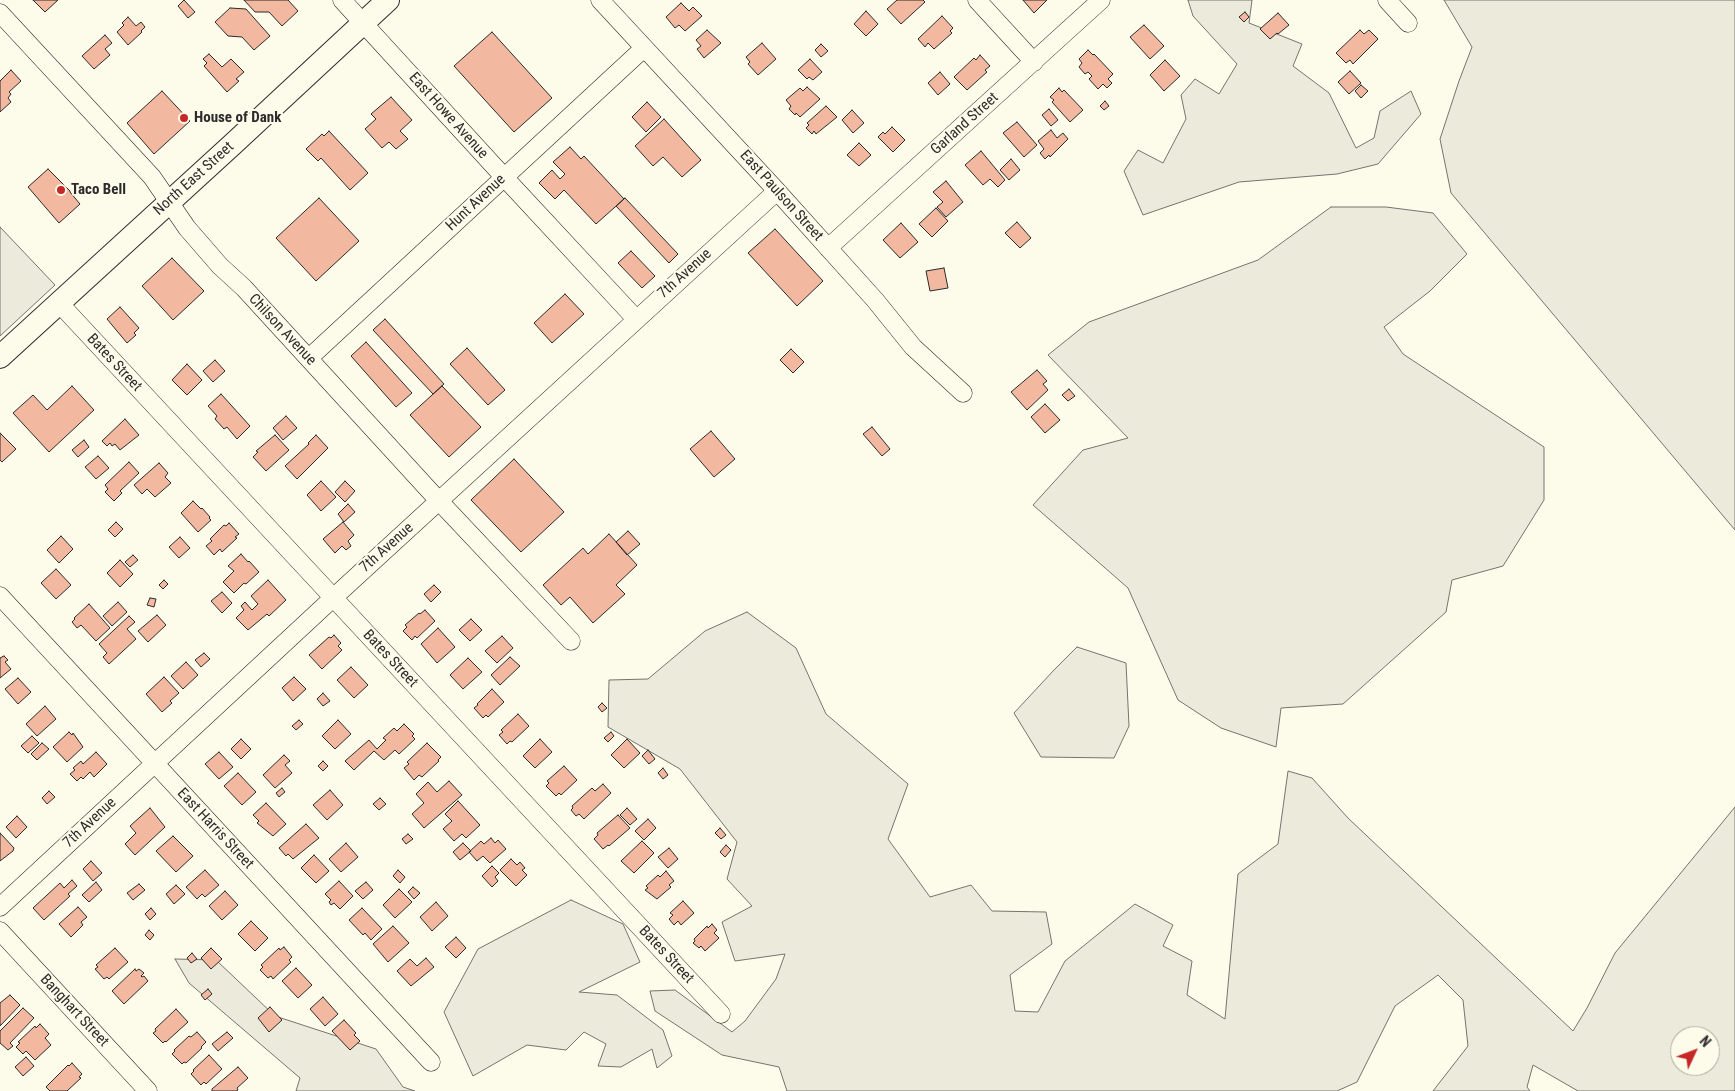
<!DOCTYPE html>
<style>
body{margin:0}
#map{position:relative;width:1735px;height:1091px;overflow:hidden;background:#fdfbea;font-family:"Roboto Condensed",sans-serif}
canvas{display:block}
.north{position:absolute;left:1670px;top:1026px;width:50px;height:50px;box-sizing:border-box;background:#fdfbea;border:1px solid #a9a89e;border-radius:50%;rotate:47deg;font-size:14px;font-weight:700;line-height:20px;text-align:center;color:#2b2b2b}
.north::after{content:'';display:block;margin:auto;width:18px;height:22px;background:#c62828;clip-path:polygon(50% 0,100% 100%,50% 72%,0 100%)}
</style>
<div id="map">
<canvas width="1735" height="1091"></canvas>
<div class="north">N</div>
</div>
<script>
const c = document.querySelector('canvas').getContext('2d');
c.lineJoin = 'round';
function fillPath(path, color) {
  c.fillStyle = color;
  c.fill(path, 'evenodd');
}
function toPath(rows) {
  const path = new Path2D();
  for (const r of rows) {
    path.moveTo(r[0], r[1]);
    for (let i = 2; i < r.length; i += 2) path.lineTo(r[i], r[i + 1]);
  }
  return path;
}
function stroke(path, color, width, dash) {
  c.strokeStyle = color;
  c.lineWidth = width;
  c.lineCap = dash ? 'butt' : 'round';
  c.setLineDash(dash || []);
  c.stroke(path);
}
function write(font, color, halo, rows, align = 'center') {
  c.font = font + ' "Roboto Condensed",sans-serif';
  c.lineWidth = 4;
  c.setLineDash([]);
  c.textBaseline = 'middle';
  c.strokeStyle = halo;
  c.fillStyle = color;
  for (const [text, x, y, turn = 0] of rows) {
    c.save();
    c.translate(x, y);
    c.rotate((+turn || 0) * Math.PI / 180);
    c.textAlign = isNaN(turn) ? turn : align;
    if (halo) c.strokeText(text, 0, 0);
    c.fillText(text, 0, 0);
    c.restore();
  }
}
const green = toPath([
 [1188,0,1252,0,1249,23,1302,44,1293,66,1329,93,1356,148,1374,138,1380,111,1411,91,1421,114,1378,164,1337,174,1239,182,1143,215,1124,171,1138,150,1163,163,1186,119,1181,95,1195,79,1219,94,1237,64,1193,16,1188,0],
 [1444,0,1735,0,1735,530,1451,193,1440,139,1459,81,1472,47,1444,0],
 [1331,207,1386,207,1433,213,1467,254,1430,291,1384,327,1403,354,1544,447,1544,500,1503,566,1452,580,1446,612,1343,704,1281,708,1276,747,1221,728,1178,700,1128,588,1033,505,1083,450,1128,438,1048,355,1089,322,1258,260,1331,207],
 [0,227,55,285,0,336,0,227],
 [747,612,796,648,826,714,908,784,888,839,930,897,971,885,992,911,1046,912,1052,944,1010,975,1015,1011,1038,1012,1065,961,1135,904,1173,925,1163,946,1192,961,1187,995,1225,1019,1238,874,1278,844,1288,771,1312,778,1348,818,1573,1031,1587,1008,1615,953,1735,807,1735,1091,1578,1091,1533,1065,1527,1087,1530,1091,1433,1091,1468,1046,1463,1000,1438,975,1395,1006,1357,1082,1337,1091,787,1091,779,1067,722,1055,655,1011,650,991,675,990,732,1032,745,1021,776,979,785,954,735,961,722,922,752,906,727,879,737,842,680,769,608,727,609,680,648,679,705,631,747,612],
 [1680,1036,1710,1036,1710,1066,1680,1066,1680,1036],
 [1077,647,1126,663,1129,726,1114,758,1041,757,1014,713,1054,670,1077,647],
 [571,900,623,924,640,962,579,992,617,995,663,1030,672,1056,657,1068,652,1049,621,1067,598,1066,606,1044,584,1032,566,1050,527,1045,473,1076,444,1012,478,949,571,900],
 [175,959,216,960,275,1016,376,1049,403,1087,415,1091,296,1091,300,1078,189,983,175,959]
]);
fillPath(green, '#ecebdb');
stroke(green, '#74746e', 1);
const building = toPath([
 [33,0,58,0,45,12,33,0],
 [184,0,195,12,188,18,178,6,184,0],
 [244,0,288,0,298,11,282,26,269,12,255,12,244,0],
 [897,0,923,0,925,2,901,24,887,9,897,0],
 [1023,0,1047,0,1034,13,1023,0],
 [681,3,689,11,693,7,702,16,685,31,679,25,675,28,666,17,681,3],
 [230,8,246,9,270,36,254,50,242,37,228,36,215,22,230,8],
 [866,11,878,24,866,36,854,24,866,11],
 [1245,12,1249,17,1244,22,1239,17,1245,12],
 [1278,13,1289,25,1278,34,1277,33,1270,39,1260,29,1278,13],
 [942,16,953,28,950,31,952,33,934,49,928,43,925,47,918,39,942,16],
 [128,17,136,26,141,22,145,27,141,31,142,32,128,45,117,32,124,25,122,23,128,17],
 [1144,25,1164,46,1150,59,1130,37,1144,25],
 [707,30,721,43,704,58,697,49,701,46,696,40,707,30],
 [1360,30,1364,34,1369,30,1378,39,1353,64,1350,60,1346,63,1336,53,1360,30],
 [492,32,552,98,514,132,454,66,492,32],
 [105,35,112,43,105,49,110,55,94,69,82,56,105,35],
 [762,43,776,59,758,75,748,64,750,62,746,57,762,43],
 [821,44,828,51,821,57,815,50,821,44],
 [1088,50,1093,55,1094,54,1113,74,1108,79,1112,83,1107,88,1103,84,1098,89,1089,79,1092,76,1088,72,1085,74,1079,67,1082,63,1079,59,1088,50],
 [209,54,222,67,231,59,244,72,236,79,239,81,227,92,204,66,207,63,203,59,209,54],
 [980,55,990,66,985,70,987,72,967,90,954,77,974,58,976,60,980,55],
 [810,59,822,72,813,80,809,77,807,79,798,70,810,59],
 [1165,60,1180,76,1164,91,1150,75,1165,60],
 [11,70,21,81,9,92,11,94,8,98,11,102,0,112,0,81,11,70],
 [1350,71,1361,83,1349,94,1338,82,1350,71],
 [940,72,950,84,938,95,928,83,940,72],
 [1361,85,1368,91,1361,98,1355,91,1361,85],
 [807,87,820,99,800,117,796,113,795,115,789,109,791,106,786,100,800,88,803,91,807,87],
 [1059,88,1062,92,1064,90,1083,110,1070,122,1052,102,1054,100,1050,97,1059,88],
 [162,91,190,121,154,154,127,123,162,91],
 [391,97,412,120,400,131,408,139,396,149,389,142,382,148,365,129,376,119,371,114,391,97],
 [1105,101,1109,106,1104,110,1100,106,1105,101],
 [647,102,661,117,646,132,632,117,647,102],
 [826,106,837,117,816,134,814,131,812,134,806,128,809,125,807,123,826,106],
 [1049,109,1058,120,1051,126,1042,115,1049,109],
 [852,110,864,123,853,133,842,120,852,110],
 [664,119,701,160,682,177,663,157,653,166,635,146,664,119],
 [1017,122,1037,145,1024,157,1003,133,1017,122],
 [892,127,905,140,893,152,878,137,883,132,885,134,892,127],
 [1051,130,1057,138,1063,133,1068,139,1050,157,1049,155,1045,159,1040,153,1044,149,1038,141,1051,130],
 [329,131,368,173,350,190,321,158,318,161,306,149,322,134,324,136,329,131],
 [859,143,871,155,859,166,847,155,859,143],
 [570,147,581,159,584,156,624,199,596,224,564,190,555,199,539,183,552,170,560,179,565,174,553,162,570,147],
 [981,151,1005,180,998,187,990,179,983,185,965,165,981,151],
 [1011,159,1020,170,1009,180,1000,170,1011,159],
 [48,169,70,191,70,192,80,204,59,223,28,187,48,169],
 [946,181,963,202,946,217,937,207,943,202,933,192,946,181],
 [319,198,359,241,316,281,276,238,319,198],
 [625,198,678,254,669,263,616,206,625,198],
 [936,208,948,221,932,237,919,224,936,208],
 [1017,222,1031,238,1020,248,1005,233,1017,222],
 [901,223,918,242,900,258,883,240,901,223],
 [775,229,823,281,797,306,748,253,775,229],
 [631,251,655,276,642,288,618,263,631,251],
 [172,258,204,291,173,320,142,286,172,258],
 [944,268,948,288,930,291,926,271,944,268],
 [565,294,584,314,552,343,534,323,565,294],
 [120,307,139,328,134,333,136,335,127,343,107,319,120,307],
 [385,319,444,384,433,394,373,330,385,319],
 [366,342,412,393,396,407,351,356,366,342],
 [467,348,505,390,488,405,450,364,467,348],
 [791,349,804,362,793,373,780,360,791,349],
 [215,360,225,371,213,382,203,371,215,360],
 [187,364,202,380,187,395,172,380,187,364],
 [1037,370,1047,381,1043,384,1048,390,1027,410,1011,392,1037,370],
 [72,386,94,410,49,452,13,413,33,395,47,410,72,386],
 [442,386,481,427,449,457,410,415,442,386],
 [1069,389,1075,396,1068,401,1062,395,1069,389],
 [221,394,250,426,237,439,227,427,224,429,215,419,217,416,208,406,221,394],
 [1045,404,1060,420,1045,433,1031,417,1045,404],
 [286,416,297,428,283,440,273,428,286,416],
 [125,419,139,435,120,450,115,444,112,446,110,443,107,446,102,441,125,419],
 [872,427,890,449,882,456,863,434,872,427],
 [711,431,735,459,714,477,690,449,711,431],
 [0,433,16,449,2,462,0,460,0,433],
 [275,435,289,450,266,471,253,457,258,452,256,451,275,435],
 [316,435,328,448,297,479,285,466,309,444,308,443,316,435],
 [84,440,89,447,78,457,72,450,84,440],
 [98,456,109,468,96,479,85,467,98,456],
 [514,459,564,512,521,552,471,500,514,459],
 [129,462,139,473,120,491,122,493,114,501,105,492,108,489,105,485,129,462],
 [159,463,168,473,165,477,171,483,155,497,147,489,142,494,134,485,159,463],
 [321,481,336,497,321,511,307,495,321,481],
 [345,481,355,491,345,502,335,492,345,481],
 [193,501,201,509,202,508,210,517,209,518,211,520,198,532,181,513,193,501],
 [348,504,355,512,344,522,338,514,348,504],
 [116,522,123,529,115,537,108,530,116,522],
 [343,522,354,535,348,541,351,546,346,550,342,546,335,553,323,539,343,522],
 [229,523,239,534,235,537,237,538,222,552,220,549,214,555,206,546,212,541,210,539,224,525,226,526,229,523],
 [628,531,640,544,627,555,616,542,628,531],
 [609,534,637,565,616,585,625,594,593,623,570,597,561,605,543,585,583,548,588,554,609,534],
 [61,536,73,549,59,563,47,550,61,536],
 [180,537,190,548,179,558,169,547,180,537],
 [241,554,248,562,249,561,259,572,246,584,244,583,234,593,223,582,234,571,228,566,241,554],
 [133,555,138,560,130,567,125,562,133,555],
 [120,560,133,574,120,587,107,573,120,560],
 [56,569,71,585,56,599,41,583,56,569],
 [164,580,168,584,163,589,159,585,164,580],
 [268,580,286,600,269,616,267,614,248,630,236,618,244,610,241,606,245,602,252,610,258,604,251,596,268,580],
 [434,585,441,592,431,602,424,594,434,585],
 [222,592,232,603,222,613,211,601,222,592],
 [150,598,156,599,154,607,147,605,150,598],
 [118,602,127,612,112,626,103,616,118,602],
 [89,604,110,628,96,641,81,625,77,628,72,622,75,619,74,618,89,604],
 [425,610,435,621,417,638,415,636,412,640,403,631,407,627,405,625,419,613,420,614,425,610],
 [157,615,166,625,148,642,138,631,157,615],
 [129,616,135,622,127,629,136,639,109,664,103,657,107,653,99,644,129,616],
 [471,619,482,630,470,641,459,630,471,619],
 [438,628,455,647,437,663,421,644,438,628],
 [334,635,341,643,338,646,342,650,322,669,309,655,329,637,331,638,334,635],
 [502,636,513,648,497,663,485,651,502,636],
 [204,653,210,659,201,667,195,660,204,653],
 [4,656,8,660,5,662,11,669,0,678,0,658,4,656],
 [510,657,520,666,500,685,491,675,510,657],
 [468,658,482,672,463,689,450,675,468,658],
 [186,662,198,675,183,689,171,676,186,662],
 [351,667,368,685,354,698,337,680,351,667],
 [164,677,179,693,170,701,172,703,162,712,146,694,164,677],
 [294,677,306,689,293,701,282,688,294,677],
 [18,678,31,692,18,704,5,689,18,678],
 [492,689,504,702,488,717,486,715,483,718,474,708,478,705,477,704,492,689],
 [323,693,330,701,323,706,317,699,323,693],
 [602,703,607,708,602,712,598,707,602,703],
 [45,706,56,719,37,736,26,724,45,706],
 [518,714,529,726,512,742,510,741,507,744,499,735,503,732,501,730,518,714],
 [299,720,303,724,296,730,292,726,299,720],
 [338,720,351,734,335,749,322,736,338,720],
 [404,724,414,734,412,736,415,739,399,754,395,750,384,760,374,751,354,770,345,761,369,740,377,749,386,740,383,738,394,728,397,731,404,724],
 [69,732,72,735,73,733,83,747,67,762,53,747,69,732],
 [611,732,614,736,608,742,604,738,611,732],
 [32,736,39,743,28,753,21,746,32,736],
 [241,739,251,749,241,759,231,749,241,739],
 [540,739,552,752,535,768,523,756,540,739],
 [627,739,640,753,624,768,611,755,627,739],
 [42,743,49,749,37,760,31,754,42,743],
 [427,743,441,757,438,760,439,761,422,777,419,775,414,780,404,768,409,764,407,762,427,743],
 [648,750,655,759,649,764,642,756,648,750],
 [96,752,107,764,94,777,90,772,83,779,81,777,77,781,70,774,75,770,73,768,81,761,83,764,96,752],
 [219,752,233,767,219,779,205,764,219,752],
 [284,755,290,761,285,765,292,773,275,788,263,775,284,755],
 [323,761,328,766,323,771,318,766,323,761],
 [564,766,577,780,561,795,559,793,556,796,546,786,549,783,547,781,564,766],
 [663,768,668,775,663,779,658,773,663,768],
 [238,773,256,792,242,805,224,786,238,773],
 [449,781,462,795,424,828,412,814,424,803,416,794,428,782,437,792,449,781],
 [603,784,611,793,584,819,579,814,576,816,571,810,573,808,572,806,592,788,595,791,603,784],
 [282,788,285,792,279,797,276,793,282,788],
 [330,790,343,805,327,820,313,805,330,790],
 [49,791,55,797,47,804,42,798,49,791],
 [380,798,386,804,379,810,373,804,380,798],
 [458,801,480,825,466,838,462,834,454,841,443,829,452,821,445,814,458,801],
 [266,803,286,824,273,836,257,823,259,821,253,815,266,803],
 [150,808,165,827,135,855,125,844,136,833,130,826,150,808],
 [627,808,637,819,630,825,620,815,627,808],
 [618,815,630,828,609,846,608,845,603,849,594,839,598,835,597,833,618,815],
 [17,816,27,827,16,838,6,827,17,816],
 [648,819,656,828,644,840,635,831,648,819],
 [306,824,319,838,293,859,288,854,286,856,279,848,306,824],
 [720,828,726,835,721,839,715,833,720,828],
 [0,833,14,848,13,851,0,861,0,833],
 [408,834,413,839,406,844,402,839,408,834],
 [173,836,193,856,176,872,156,851,173,836],
 [491,838,495,843,498,840,506,849,490,863,483,856,477,861,469,852,481,841,484,844,491,838],
 [642,841,654,853,634,873,621,861,642,841],
 [346,843,358,857,341,872,329,859,346,843],
 [463,843,471,851,460,860,453,852,463,843],
 [726,845,731,850,725,857,720,852,726,845],
 [669,848,678,859,668,868,658,857,669,848],
 [314,855,329,871,316,883,301,868,314,855],
 [511,859,517,865,520,862,525,868,522,870,527,875,516,886,500,870,511,859],
 [91,861,102,873,93,881,83,869,91,861],
 [492,866,499,873,495,877,498,881,492,887,482,876,492,866],
 [205,870,219,885,205,897,202,894,197,899,186,887,205,870],
 [398,870,405,877,400,883,393,876,398,870],
 [666,871,674,881,669,885,671,887,657,899,645,890,648,888,646,886,658,875,660,877,666,871],
 [72,880,77,886,68,894,70,896,44,920,33,908,60,883,64,888,72,880],
 [339,881,353,896,340,909,334,903,331,905,329,902,331,900,325,894,339,881],
 [96,882,102,890,89,902,82,895,96,882],
 [366,882,373,890,363,899,355,891,366,882],
 [139,884,145,890,133,900,127,893,139,884],
 [176,885,185,894,174,904,166,894,176,885],
 [413,887,420,893,414,899,408,892,413,887],
 [399,889,412,902,395,918,383,905,399,889],
 [225,891,238,905,222,920,209,906,225,891],
 [683,901,694,913,681,925,678,921,674,925,669,919,673,915,670,913,683,901],
 [436,902,448,916,432,931,420,917,436,902],
 [78,907,87,917,81,922,83,925,71,937,59,924,78,907],
 [151,908,156,914,150,920,145,914,151,908],
 [362,908,382,929,371,940,365,933,363,935,349,920,362,908],
 [251,921,268,938,255,951,238,934,251,921],
 [712,924,717,930,714,933,719,938,705,951,701,946,699,948,693,943,695,941,694,939,707,926,708,928,712,924],
 [393,926,409,943,388,962,373,944,393,926],
 [149,930,154,935,150,940,145,935,149,930],
 [456,937,466,948,456,958,445,947,456,937],
 [284,947,292,957,289,960,291,962,273,979,271,976,268,978,260,970,263,967,261,965,279,948,280,950,284,947],
 [115,948,128,962,109,979,107,977,104,979,95,969,98,967,96,965,115,948],
 [211,948,222,959,211,969,201,958,211,948],
 [192,953,197,959,191,963,187,958,192,953],
 [426,958,434,967,411,986,397,971,410,959,417,966,426,958],
 [296,968,312,985,298,998,282,981,296,968],
 [135,969,136,971,139,969,144,973,141,976,142,977,144,976,148,981,124,1004,112,991,135,969],
 [208,989,212,994,205,1000,201,995,208,989],
 [10,995,20,1005,0,1026,0,1003,10,995],
 [323,997,338,1014,325,1026,310,1009,323,997],
 [270,1007,282,1020,269,1032,258,1018,270,1007],
 [23,1008,34,1018,10,1043,13,1046,8,1050,0,1043,0,1031,23,1008],
 [176,1009,188,1022,166,1042,165,1041,163,1043,153,1033,156,1031,155,1029,176,1009],
 [344,1020,356,1033,354,1035,360,1041,350,1050,332,1031,344,1020],
 [40,1024,49,1034,45,1038,51,1045,35,1060,26,1051,23,1054,16,1047,20,1043,18,1042,35,1026,36,1028,40,1024],
 [197,1032,206,1042,201,1047,202,1048,186,1063,184,1062,182,1064,172,1054,175,1051,174,1050,189,1036,191,1037,197,1032],
 [227,1032,233,1038,218,1051,212,1044,227,1032],
 [209,1055,222,1069,206,1084,204,1082,201,1085,191,1074,194,1071,193,1070,209,1055],
 [26,1057,34,1066,23,1076,15,1067,26,1057],
 [72,1063,82,1074,79,1077,81,1078,67,1091,50,1091,46,1087,68,1065,69,1066,72,1063],
 [238,1067,248,1078,237,1088,238,1090,236,1091,212,1091,212,1089,238,1067]
]);
fillPath(building, '#f2b8a0');
stroke(building, '#2b2b2b', 1);
const minor = toPath([
 [342,0,504,177,636,319],
 [600,0,777,191,875,300,913,347,963,393],
 [977,0,1034,62],
 [1387,0,1408,23],
 [0,13,152,177,187,228,220,266,244,288,439,501,571,641],
 [828,248,1101,0],
 [59,303,721,1014],
 [309,358,644,48],
 [0,596,431,1062],
 [0,907,333,598,777,191],
 [0,931,148,1091]
]);
const major = toPath([
 [0,357,233,144,388,0]
]);
stroke(minor, '#2b2b2b', 19);
stroke(major, '#2b2b2b', 24);
stroke(minor, '#fdfbea', 18);
stroke(major, '#fdfbea', 22);
for (const [x, y, r, color] of [
 [184,118,5,"#c62828"],
 [61,190,5,"#c62828"]
]) {
  const dot = new Path2D();
  dot.arc(x, y, r, 0, 2 * Math.PI);
  c.fillStyle = color;
  c.fill(dot);
  stroke(dot, '#fdfbea', 2);
}
write('15px', '#2b2b2b', '#fdfbea', [
 ["East Howe Avenue",448,116,48],
 ["Garland Street",965,124,-42],
 ["North East Street",194,179,-42],
 ["East Paulson Street",781,196,48],
 ["Hunt Avenue",476,203,-43],
 ["7th Avenue",685,274,-42],
 ["Chilson Avenue",282,330,47],
 ["Bates Street",114,363,47],
 ["7th Avenue",387,548,-42],
 ["Bates Street",390,659,47],
 ["7th Avenue",90,823,-43],
 ["East Harris Street",215,829,47],
 ["Bates Street",666,955,47],
 ["Banghart Street",74,1011,47]
]);
write('bold 15px', '#2b2b2b', '#fdfbea', [
 ["House of Dank",194,118],
 ["Taco Bell",71,190]
], 'left');
</script>
